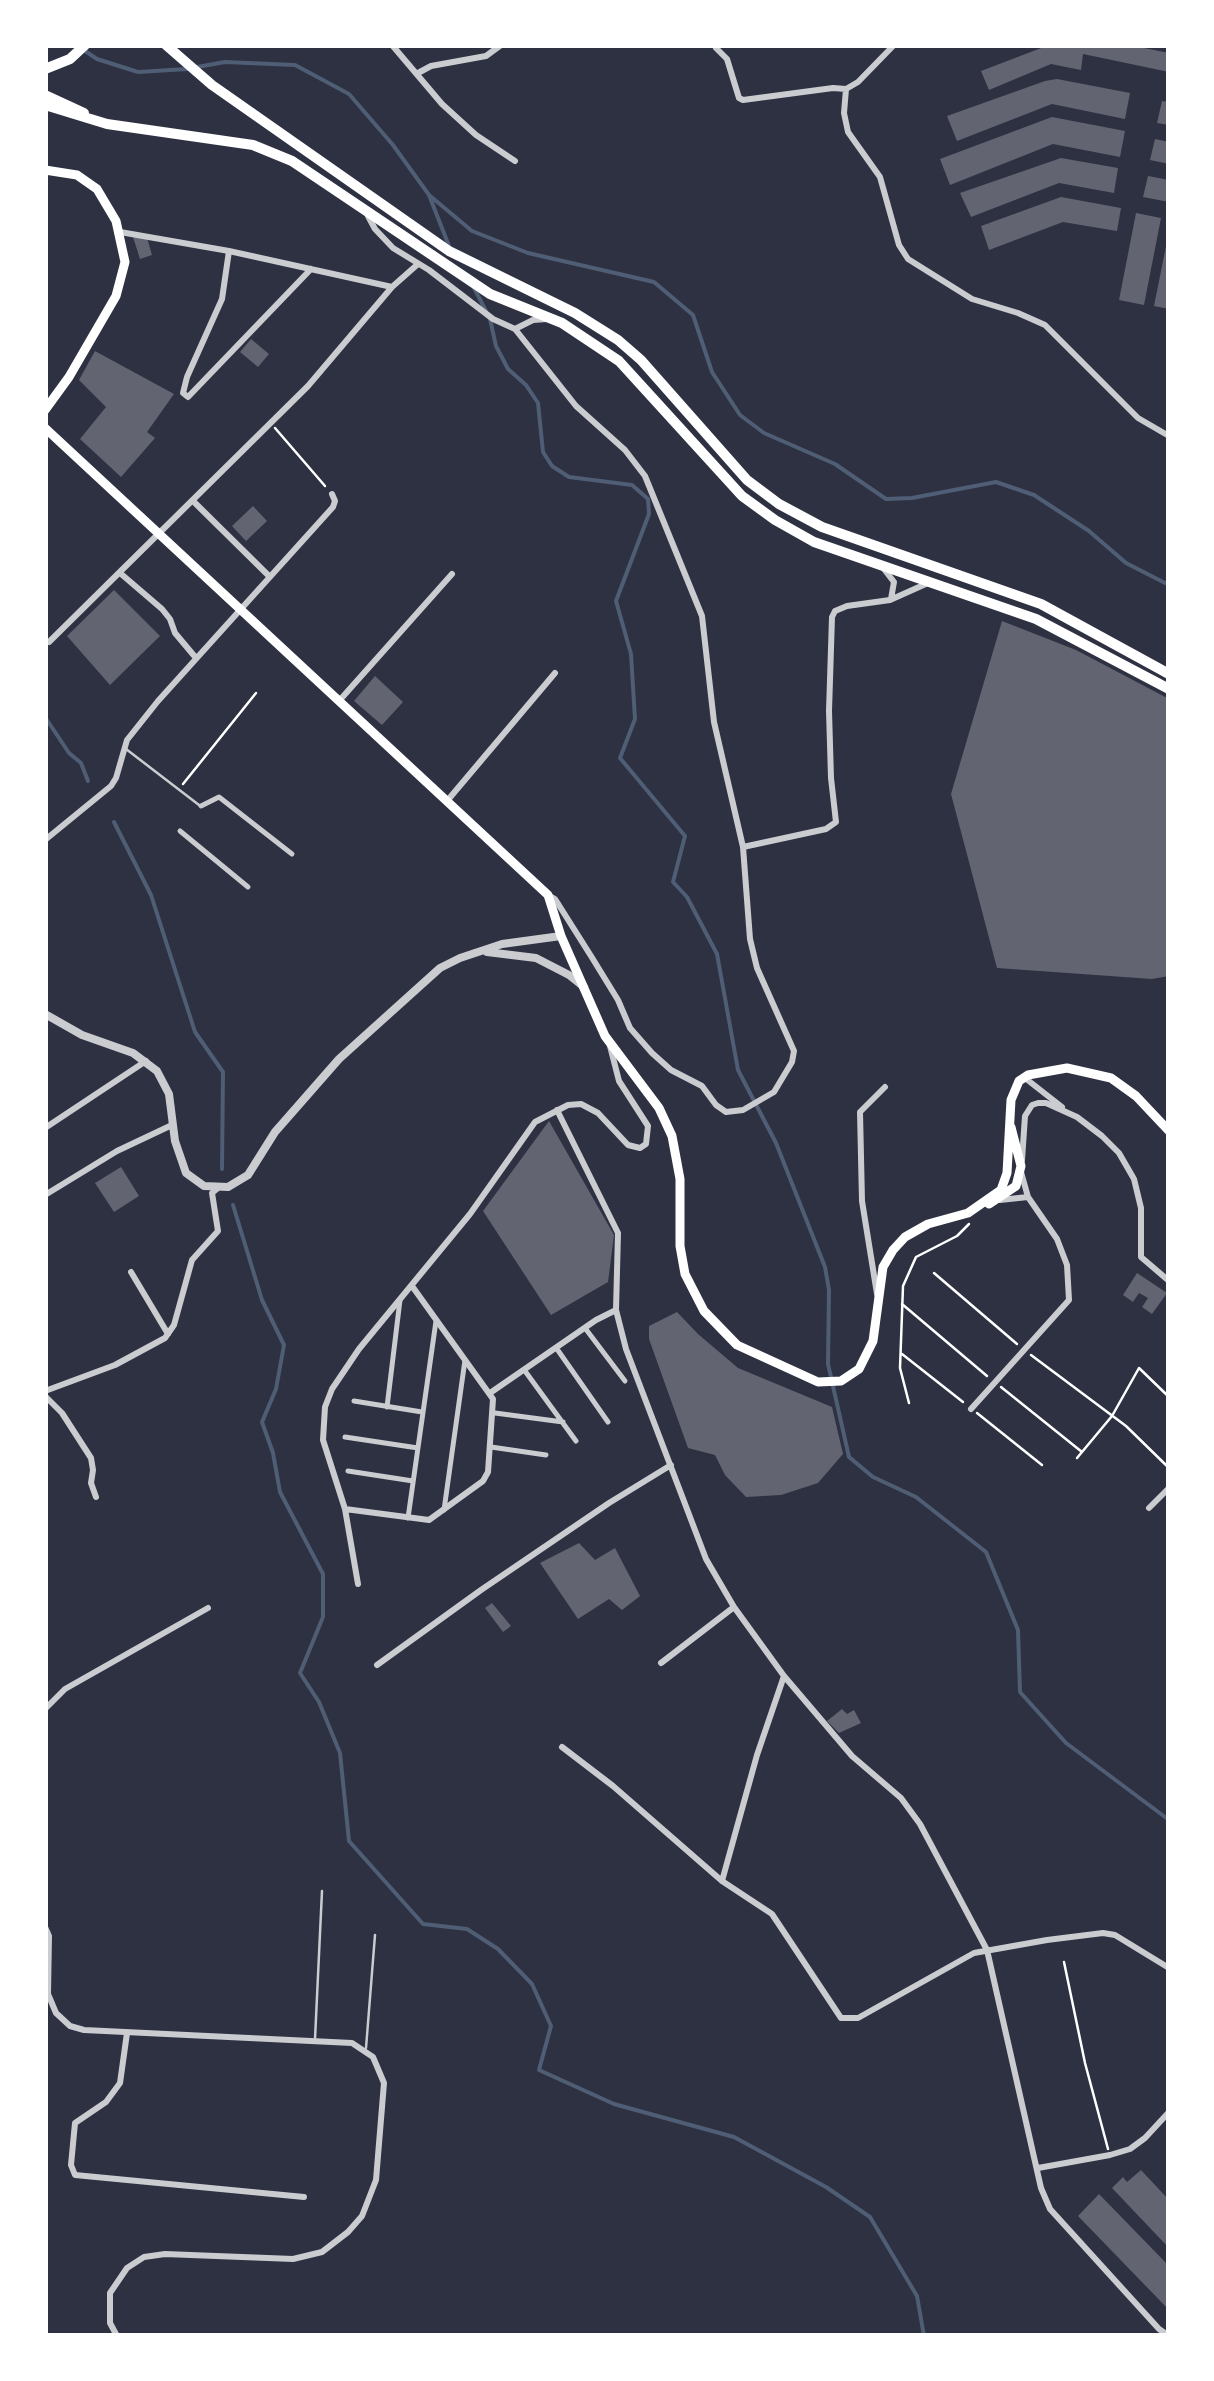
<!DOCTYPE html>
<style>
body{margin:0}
#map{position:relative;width:1214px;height:2381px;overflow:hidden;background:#2d3142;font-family:Inter,sans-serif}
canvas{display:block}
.frame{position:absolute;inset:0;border:48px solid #fff;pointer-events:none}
</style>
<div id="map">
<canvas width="1214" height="2381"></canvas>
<div class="frame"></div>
</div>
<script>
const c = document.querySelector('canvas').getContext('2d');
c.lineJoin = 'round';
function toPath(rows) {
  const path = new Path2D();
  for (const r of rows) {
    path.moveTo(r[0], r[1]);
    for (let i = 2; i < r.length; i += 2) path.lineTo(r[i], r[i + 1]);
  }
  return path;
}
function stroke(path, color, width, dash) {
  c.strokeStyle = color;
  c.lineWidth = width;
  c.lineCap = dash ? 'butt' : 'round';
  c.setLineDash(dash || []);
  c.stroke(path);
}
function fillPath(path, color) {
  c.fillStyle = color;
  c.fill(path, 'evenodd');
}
stroke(toPath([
 [76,45,97,59,138,72,187,69],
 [197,67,225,62,295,65,349,94,393,145,429,195,472,231,528,253,654,282,693,315,712,372,740,415,764,433,835,464,886,499,912,498,996,482,1034,495,1089,531,1126,563,1169,585],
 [429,195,449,246],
 [474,288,486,311],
 [490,319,496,346,508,369,526,385,538,403,543,452,552,466,569,477,632,485,648,499,649,514,616,601,631,654,635,719,620,758,685,836,673,882,687,897,717,954,738,1070,776,1143,825,1267,829,1290,828,1364,849,1457,873,1477,916,1497,986,1552,1018,1630,1020,1692,1066,1743,1169,1820],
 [45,717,69,753,81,763,88,781],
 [114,822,151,895,195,1032,223,1072,222,1169],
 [233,1205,262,1300,284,1345,276,1389,262,1422,273,1453,280,1492,323,1574,323,1617,300,1673,319,1702,340,1753,349,1841,423,1924,467,1929,498,1949,532,1984,551,2026,539,2070,614,2104,734,2137,826,2187,870,2217,917,2296,924,2336],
 [45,1783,45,1839]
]), '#4f5d75', 4);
fillPath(toPath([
 [1049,45,1129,45,1169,53,1169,72,1083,54,1081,70,1051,64,989,90,981,71],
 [1057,79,1130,93,1125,119,1052,104,957,141,947,116,1045,81],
 [1162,101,1169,102,1169,125,1157,123],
 [1052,117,1125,131,1120,157,1053,144,950,185,940,159],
 [1155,139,1169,142,1169,164,1150,160],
 [1061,158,1118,168,1114,193,1059,183,971,217,960,193],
 [1148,176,1169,180,1169,202,1143,197],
 [1061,197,1121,208,1117,231,1063,222,989,250,981,226],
 [1136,213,1161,218,1144,305,1119,300],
 [133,237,147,238,152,255,140,259],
 [1167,241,1169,241,1169,309,1154,306],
 [251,339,269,354,258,367,240,352],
 [95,351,174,394,147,432,155,438,121,477,80,439,106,407,79,380],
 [253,506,267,521,246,541,232,526],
 [114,590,160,636,110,685,67,636],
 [1002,621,1076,650,1169,699,1169,976,1152,979,997,968,951,794],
 [375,676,403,702,382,725,354,701],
 [549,1121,614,1235,608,1282,551,1315,483,1211],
 [121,1167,139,1196,114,1212,95,1183],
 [1137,1273,1167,1293,1152,1314,1142,1307,1148,1298,1139,1293,1133,1302,1123,1295],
 [677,1312,698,1334,738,1368,832,1407,843,1454,818,1483,781,1495,746,1497,725,1475,715,1455,688,1448,649,1339,649,1326],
 [579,1543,595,1560,615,1548,640,1596,622,1610,609,1599,578,1619,540,1563],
 [492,1603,511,1626,503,1632,485,1608],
 [842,1709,847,1714,854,1710,861,1723,839,1733,827,1721],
 [1141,2170,1169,2200,1169,2248,1112,2188,1123,2177,1127,2182],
 [1099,2194,1169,2266,1169,2310,1078,2216]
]), '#626471');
stroke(toPath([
 [275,428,325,486],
 [183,784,256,693],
 [934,1273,1017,1344],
 [902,1304,987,1376],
 [902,1354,963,1402],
 [1031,1355,1126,1426,1169,1468],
 [1001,1387,1082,1452],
 [909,1403,900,1368,903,1286,916,1257,957,1236,969,1224],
 [977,1413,1042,1465],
 [1077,1458,1112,1416,1139,1368,1169,1397],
 [1064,1962,1085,2063,1108,2149]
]), '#fff', 2.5);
stroke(toPath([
 [126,749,199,805],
 [315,2039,322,1891],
 [366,2048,375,1935]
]), '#caccd0', 2.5);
stroke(toPath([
 [201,806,219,797,292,854],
 [180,831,248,887],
 [585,1328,625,1381],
 [557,1349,608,1422],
 [525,1371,576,1441],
 [354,1401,422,1412],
 [387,1407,400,1300],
 [495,1413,563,1422],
 [345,1437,418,1448],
 [491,1447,546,1455],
 [348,1471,413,1481],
 [444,1510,465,1360],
 [408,1518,436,1321]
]), '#caccd0', 5);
stroke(toPath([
 [392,45,442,104,476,135,515,161],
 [716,48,727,59,739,98,743,100,833,88,846,89],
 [418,73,431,66,486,56,501,45],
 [846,89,844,113,848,132,880,177,899,245,908,259,972,299,1018,313,1045,325,1138,418,1169,436],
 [846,89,858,82,894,45],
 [368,216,375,229,393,248,429,270,493,319,515,329,533,320,547,319],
 [120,232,229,251,392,287],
 [229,251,222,299,187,377,183,393,188,397,311,269],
 [515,329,576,406,625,450,645,476,702,616,714,722,743,847,750,939,757,968,794,1051,792,1062,774,1092,743,1110,726,1112,716,1105,702,1086,671,1070,652,1053,630,1028,618,1000,591,956,555,899,548,895],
 [193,501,270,577],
 [884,569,894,582,891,599],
 [120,573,162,609,170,619,175,633,196,658],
 [49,642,308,386,392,287,418,264],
 [339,701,452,574],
 [447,801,555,673],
 [45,840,111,786,116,778,127,740,158,701,333,507,335,501,332,494],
 [743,847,826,829,836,822,831,778,829,711,832,617,835,611,847,606,890,600,928,583],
 [1025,1078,1062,1107],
 [557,1110,618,1233,616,1310,626,1349,706,1559,734,1607,784,1676,852,1756,901,1798,920,1824,987,1950,1041,2188,1050,2209,1159,2329,1169,2336],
 [45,1128,146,1061],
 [1022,1160,1025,1116,1032,1105,1038,1103,1046,1103,1077,1117,1102,1136,1119,1153,1134,1179,1141,1208,1141,1257,1169,1281],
 [45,1195,117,1151,172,1125],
 [1000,1200,1028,1197],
 [131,1272,168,1334],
 [877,1294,862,1201,860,1112,885,1087],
 [45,1391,115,1365,165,1338,174,1325,192,1260,218,1231,212,1193,218,1188],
 [490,1393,596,1320,616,1310],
 [45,1396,62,1413,91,1458,93,1470,91,1483,96,1497],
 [971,1409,1069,1300,1067,1265,1057,1239,1028,1197,1021,1172],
 [1149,1508,1169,1488],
 [345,1509,429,1520,483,1481,488,1472,493,1399,412,1286],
 [358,1584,345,1509,323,1440,325,1407,332,1389,359,1349,470,1214,535,1122,568,1105,581,1104,598,1113,628,1145,640,1148,646,1144,648,1126,619,1081,610,1046],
 [661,1663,734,1607],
 [377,1665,481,1590,609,1503,671,1465],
 [45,1709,65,1689,208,1608],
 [562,1747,613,1786,722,1881,772,1914,841,2018,858,2018,974,1953,1047,1940,1103,1933,1115,1935,1169,1968],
 [722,1881,757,1755,784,1676],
 [45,1927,49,1936,48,1994,56,2013,70,2026,84,2030,352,2043,373,2057,384,2083,376,2180,362,2216,348,2232,322,2252,293,2259,165,2254,144,2257,127,2268,110,2293,110,2323,117,2336],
 [127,2033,120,2083,106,2102,75,2123,71,2165,75,2175,304,2197],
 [1038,2168,1110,2155,1130,2149,1145,2138,1169,2112]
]), '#caccd0', 6);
stroke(toPath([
 [487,952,536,958,569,975,584,987],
 [45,1014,82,1035,133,1053,157,1071,169,1094,175,1141,186,1173,204,1186,228,1187,248,1175,275,1132,339,1059,440,968,460,958,502,944,561,936]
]), '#caccd0', 8);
stroke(toPath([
 [45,170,77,175,97,189,116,221,125,262,116,296,69,377,45,410],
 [45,428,548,895,561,936,605,1036,659,1108,672,1136,680,1179,680,1246,685,1274,704,1311,737,1345,818,1382,841,1381,859,1369,873,1341,883,1267,893,1250,905,1237,928,1224,968,1213,1001,1190,1007,1173,1011,1100,1019,1081,1028,1075,1067,1068,1111,1078,1136,1096,1169,1131],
 [989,1204,1016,1186,1021,1166,1011,1127]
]), '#fff', 9);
stroke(toPath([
 [166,45,212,85,449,251,575,313,618,340,641,360,747,480,779,504,822,527,1041,604,1169,674],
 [45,69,70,59,85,45],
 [45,95,84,113],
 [45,105,107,124,253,145,292,161,490,294,562,323,619,361,742,496,775,520,814,542,1036,619,1169,689]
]), '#fff', 10);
</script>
